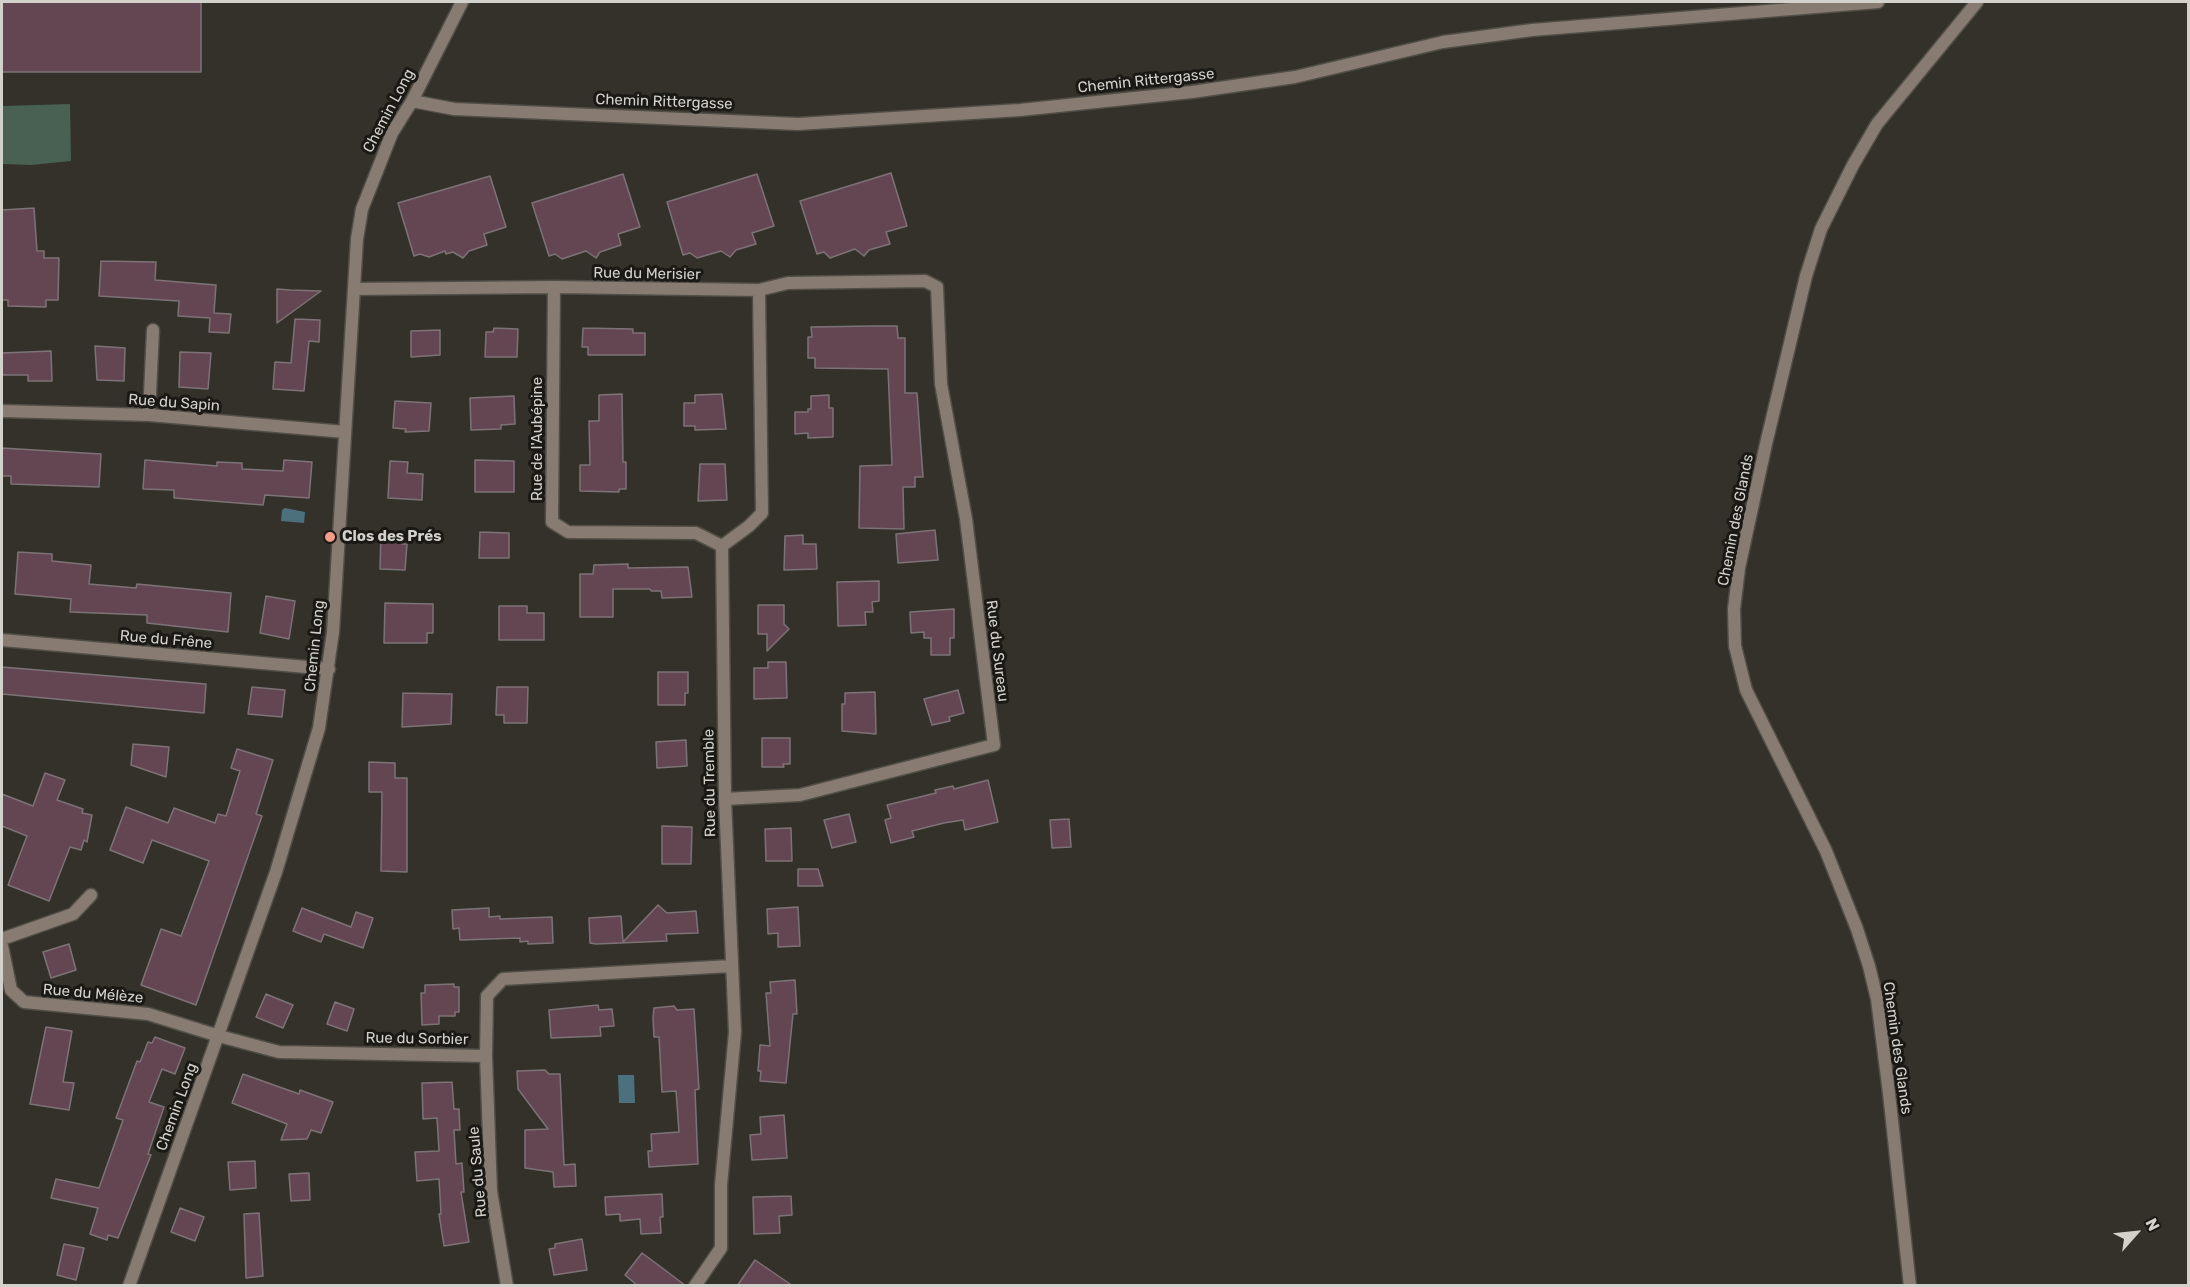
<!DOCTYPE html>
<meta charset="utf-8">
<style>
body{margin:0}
#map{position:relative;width:2190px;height:1287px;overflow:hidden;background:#333129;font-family:Rubik,sans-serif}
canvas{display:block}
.frame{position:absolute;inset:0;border:3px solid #d3d1cc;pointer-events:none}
.north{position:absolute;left:2106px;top:1203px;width:60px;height:60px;-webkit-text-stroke:4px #1a1915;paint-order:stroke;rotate:63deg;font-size:16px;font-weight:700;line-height:24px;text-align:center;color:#d3d1cc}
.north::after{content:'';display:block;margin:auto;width:21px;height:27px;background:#d3d1cc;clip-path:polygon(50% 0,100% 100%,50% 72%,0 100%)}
</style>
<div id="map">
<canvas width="2190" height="1287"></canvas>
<div class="frame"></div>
<div class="north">N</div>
</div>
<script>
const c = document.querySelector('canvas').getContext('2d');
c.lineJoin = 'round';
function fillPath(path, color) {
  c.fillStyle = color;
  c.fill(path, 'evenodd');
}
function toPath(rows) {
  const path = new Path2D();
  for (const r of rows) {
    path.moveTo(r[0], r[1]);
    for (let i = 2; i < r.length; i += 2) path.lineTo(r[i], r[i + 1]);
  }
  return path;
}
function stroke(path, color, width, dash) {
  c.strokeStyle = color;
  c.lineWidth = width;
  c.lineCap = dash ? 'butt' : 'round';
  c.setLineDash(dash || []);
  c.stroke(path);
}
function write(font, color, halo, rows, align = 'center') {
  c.font = font + ' Rubik,sans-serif';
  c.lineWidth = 6;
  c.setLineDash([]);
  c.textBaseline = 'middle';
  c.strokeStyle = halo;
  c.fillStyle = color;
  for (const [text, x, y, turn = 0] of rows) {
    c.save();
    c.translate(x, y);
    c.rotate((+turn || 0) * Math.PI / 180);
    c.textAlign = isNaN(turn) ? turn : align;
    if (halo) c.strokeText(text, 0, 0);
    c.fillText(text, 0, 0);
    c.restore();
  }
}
fillPath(toPath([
 [70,104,71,161,31,165,2,164,2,106]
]), '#486153');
fillPath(toPath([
 [285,508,305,512,304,523,281,521,282,510],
 [618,1075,634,1075,635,1103,619,1103]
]), '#4d707e');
const building = toPath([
 [2,2,201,2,201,72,2,72,2,2],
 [891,173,907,226,886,232,890,244,869,250,864,256,855,249,830,258,824,252,817,254,800,201,891,173],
 [623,174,640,227,618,234,621,245,600,252,596,258,586,251,562,259,555,254,549,256,532,203,623,174],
 [757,174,774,226,752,233,756,244,736,250,730,257,721,251,697,258,690,253,683,255,667,202,757,174],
 [490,176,506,227,484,234,487,245,469,251,463,258,453,252,446,254,445,251,429,257,420,254,414,256,398,203,490,176],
 [34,208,37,251,44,251,44,258,59,258,58,300,46,300,46,307,8,306,8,300,2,300,2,210,34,208],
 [101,261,156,262,155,280,216,285,214,313,231,314,229,333,209,332,210,318,178,316,179,301,99,296,101,261],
 [277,289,290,290,321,291,277,323,277,289],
 [295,319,320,320,319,342,309,341,304,391,273,389,275,362,291,363,295,319],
 [872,326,897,326,898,338,905,338,905,393,917,393,923,477,915,477,915,487,903,487,904,529,859,528,860,466,892,465,888,369,815,368,815,358,808,358,808,337,812,337,811,327,872,326],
 [494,328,518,329,517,357,485,357,486,332,493,332,494,328],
 [583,328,633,329,633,333,645,333,645,355,588,355,588,347,582,347,583,328],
 [440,330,440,355,411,357,411,331,440,330],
 [95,346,125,348,124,381,97,380,95,346],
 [51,351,52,381,28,381,28,375,2,375,2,353,51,351],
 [180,352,211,353,208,389,179,387,180,352],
 [622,394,623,462,626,462,626,489,619,489,619,492,580,491,580,465,590,465,589,421,599,421,599,395,622,394],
 [722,394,726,429,695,430,695,426,684,426,684,403,695,403,695,395,722,394],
 [829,395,829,408,833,408,833,437,808,438,808,433,795,434,795,412,808,412,808,409,811,409,811,396,829,395],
 [514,396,515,424,501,425,501,429,471,430,470,398,514,396],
 [395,401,431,403,429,431,405,432,406,429,393,428,395,401],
 [2,448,101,454,99,487,11,484,11,476,2,476,2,448],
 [145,460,217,466,217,462,242,463,242,469,283,471,284,460,312,462,309,498,265,495,263,505,174,498,174,490,143,489,145,460],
 [475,460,514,461,514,492,475,492,475,460],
 [390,461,408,462,407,473,423,474,422,500,388,498,390,461],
 [700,464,725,464,727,500,698,501,700,464],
 [935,530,938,560,898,563,896,534,935,530],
 [480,532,509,533,509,558,479,558,480,532],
 [381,533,403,534,402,544,407,544,405,570,380,569,381,533],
 [803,535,803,544,816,544,817,569,784,570,785,536,803,535],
 [18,552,52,554,52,561,91,565,89,584,136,588,137,584,231,593,228,632,147,623,147,615,70,612,71,599,15,594,18,552],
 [628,564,628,568,688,567,692,597,662,598,661,591,651,591,650,589,613,589,613,617,580,617,580,574,593,574,594,565,628,564],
 [879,581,879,601,872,602,873,612,865,612,866,625,838,626,837,582,879,581],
 [266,596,295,601,289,639,260,633,266,596],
 [385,603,433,604,433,633,427,633,427,643,384,643,385,603],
 [758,605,784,605,784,624,789,629,767,651,767,634,758,634,758,605],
 [499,606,527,606,527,613,544,613,544,640,499,640,499,606],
 [954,609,954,638,950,638,950,655,931,655,931,638,924,638,924,632,911,633,910,612,954,609],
 [768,662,786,662,787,698,754,699,754,668,768,668,768,662],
 [2,667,206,684,204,713,2,694,2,667],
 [658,672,688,672,688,693,685,693,685,705,658,705,658,672],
 [252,687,285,690,282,717,248,714,252,687],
 [497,687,528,687,527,723,504,723,504,715,496,715,497,687],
 [958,690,964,713,949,717,950,721,932,725,924,699,958,690],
 [875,692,876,734,842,731,842,704,845,704,845,693,875,692],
 [403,693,452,694,451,724,402,727,403,693],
 [762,738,790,738,790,764,783,764,784,767,762,767,762,738],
 [686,740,687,766,657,768,656,742,686,740],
 [133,744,169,747,166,777,131,765,133,744],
 [237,749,273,760,256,814,262,816,196,1005,141,985,161,929,181,936,209,861,152,840,143,863,110,850,126,807,168,823,174,808,215,823,218,814,226,816,240,771,231,768,237,749],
 [369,762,395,763,395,778,407,778,407,872,381,871,382,792,369,792,369,762],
 [45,773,65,780,57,800,83,809,82,813,92,815,87,842,84,840,81,850,70,847,49,901,8,885,27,836,2,826,2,794,33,806,45,773],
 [988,780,998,822,965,830,963,820,944,823,912,831,914,837,891,843,885,820,891,818,887,805,936,793,935,790,953,786,954,789,988,780],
 [849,814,856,842,832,848,824,820,849,814],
 [1069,819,1071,847,1052,848,1050,820,1069,819],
 [662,826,692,827,691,864,662,864,662,826],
 [791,828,792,861,766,861,765,829,791,828],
 [798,869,818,869,823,886,798,886,798,869],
 [658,905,667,913,696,911,698,933,666,934,667,941,596,944,590,943,589,918,621,916,623,942,658,905],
 [798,907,800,946,778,947,778,933,768,934,767,909,798,907],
 [302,908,351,927,356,912,373,918,363,948,324,934,321,942,293,931,302,908],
 [489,908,489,917,500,916,500,919,552,917,553,943,528,944,528,941,520,942,520,938,460,940,459,928,453,929,452,910,489,908],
 [69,944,76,970,51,978,43,952,69,944],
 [795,980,797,1014,793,1014,786,1083,760,1081,761,1071,758,1071,760,1045,770,1046,766,993,771,993,770,982,795,980],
 [454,984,454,987,459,987,459,1012,455,1012,455,1016,439,1016,439,1024,422,1025,421,993,425,993,425,985,454,984],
 [266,994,293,1005,283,1028,256,1017,266,994],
 [335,1002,354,1009,347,1031,327,1024,335,1002],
 [598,1005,599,1010,612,1009,614,1026,600,1027,601,1036,551,1038,549,1010,598,1005],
 [674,1006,677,1010,694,1009,699,1089,695,1090,698,1164,649,1167,648,1151,652,1151,651,1134,679,1132,676,1091,662,1092,659,1037,654,1037,653,1018,654,1008,674,1006],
 [46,1027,72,1031,63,1082,74,1083,69,1110,30,1104,46,1027],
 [155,1037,185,1048,175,1074,162,1069,149,1102,164,1107,148,1154,151,1155,118,1238,108,1235,107,1240,90,1234,98,1208,51,1198,56,1179,99,1188,123,1120,116,1118,137,1061,140,1062,148,1042,152,1043,155,1037],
 [545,1070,549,1074,560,1074,564,1165,575,1164,576,1186,554,1187,553,1172,525,1168,525,1130,548,1129,518,1089,517,1071,545,1070],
 [243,1074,299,1094,300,1090,333,1102,321,1133,311,1130,307,1139,281,1140,287,1124,232,1103,243,1074],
 [452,1082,454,1109,459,1109,460,1130,454,1130,456,1164,462,1163,464,1192,461,1192,469,1242,444,1246,439,1214,441,1214,439,1179,417,1181,415,1152,439,1151,437,1118,423,1119,422,1083,452,1082],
 [784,1115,787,1158,752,1160,750,1135,761,1134,760,1117,784,1115],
 [255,1161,256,1188,230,1190,228,1162,255,1161],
 [309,1173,310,1200,291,1201,289,1174,309,1173],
 [662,1194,663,1217,660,1217,661,1233,641,1234,640,1219,620,1221,620,1214,606,1215,605,1197,662,1194],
 [791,1196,792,1215,779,1216,780,1233,754,1234,753,1197,791,1196],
 [180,1208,204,1217,195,1241,171,1232,180,1208],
 [259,1213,263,1276,246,1278,244,1214,259,1213],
 [582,1239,587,1270,554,1275,549,1249,555,1248,555,1244,582,1239],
 [64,1244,84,1248,76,1280,57,1275,64,1244],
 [642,1253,661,1267,686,1286,638,1286,625,1275,642,1253],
 [755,1260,793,1286,737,1286,755,1260]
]);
fillPath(building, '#644653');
stroke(building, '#7d7377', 1.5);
const minor = toPath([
 [412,101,454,109,798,124,1020,110,1192,92,1295,77,1443,42,1532,30,1878,2],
 [554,287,552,522,568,532,696,533,722,546],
 [354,289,554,287,759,290,788,283,925,281,937,287,941,384,966,519,994,745,800,795,725,799],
 [2,411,149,415,345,432],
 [149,415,153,330],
 [2,640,329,669],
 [2,939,73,914,91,895],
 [2,946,11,990,24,1002,148,1014,219,1036,279,1052,486,1056,487,996,503,979,731,966],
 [486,1056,491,1191,507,1286],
 [129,1286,276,872,319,728,333,632,357,239,362,209,392,133,412,101,462,2],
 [695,1286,721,1248,721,1185,735,1032,725,799,722,546,749,526,762,513,759,290],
 [1910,1286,1889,1093,1877,999,1869,966,1857,929,1826,851,1746,690,1735,646,1734,609,1739,568,1766,444,1806,276,1821,229,1853,165,1877,124,1977,2]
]);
stroke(minor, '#504e46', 15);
stroke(minor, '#877b72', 12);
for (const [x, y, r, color] of [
 [330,537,6,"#f49e89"]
]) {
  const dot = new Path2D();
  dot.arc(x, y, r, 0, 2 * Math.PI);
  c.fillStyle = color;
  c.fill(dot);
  stroke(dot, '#1a1915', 2);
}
write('15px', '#d3d1cc', '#1a1915', [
 ["Chemin Rittergasse",1146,81,-6],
 ["Chemin Rittergasse",664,102,2],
 ["Chemin Long",389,111,-62],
 ["Rue du Merisier",647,274,1],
 ["Rue du Sapin",174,403,4],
 ["Rue de l'Aubépine",538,439,-90],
 ["Chemin des Glands",1736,520,-79],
 ["Rue du Frêne",166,640,5],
 ["Chemin Long",315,646,-84],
 ["Rue du Sureau",997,651,83],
 ["Rue du Tremble",710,783,-91],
 ["Rue du Mélèze",93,994,5],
 ["Rue du Sorbier",417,1039,1],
 ["Chemin des Glands",1897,1048,82],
 ["Chemin Long",177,1107,-70],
 ["Rue du Saule",478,1172,-95]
]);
write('bold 15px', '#d3d1cc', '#1a1915', [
 ["Clos des Prés",342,537]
], 'left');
</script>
